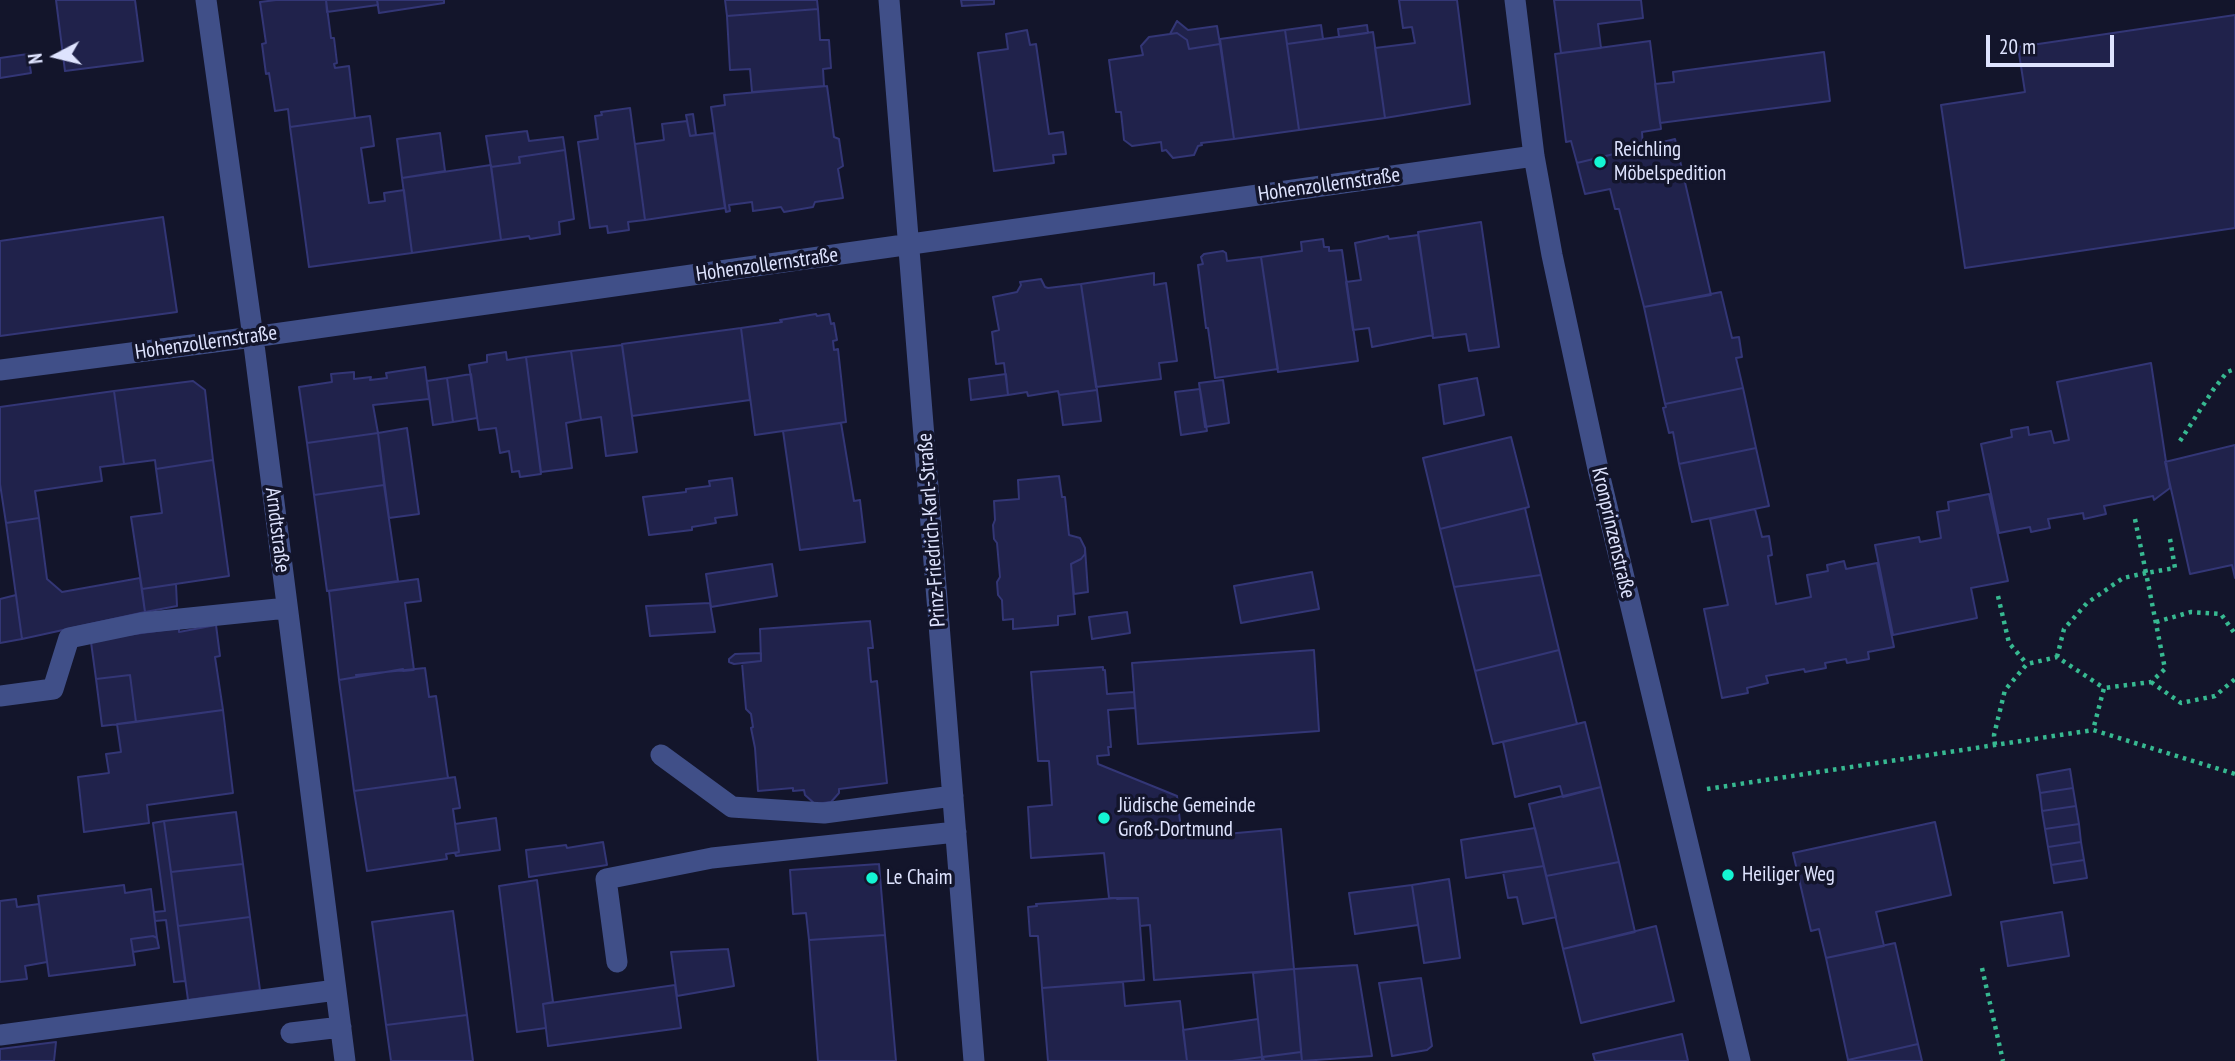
<!DOCTYPE html>
<meta charset="utf-8">
<style>
body{margin:0}
#map{position:relative;width:2235px;height:1061px;overflow:hidden;background:#13152b;font-family:"PT Sans Narrow",sans-serif}
canvas{display:block}
.north{position:absolute;left:21px;top:21px;width:70px;height:70px;-webkit-text-stroke:5px #13152b;paint-order:stroke;rotate:263deg;font-size:19px;font-weight:700;line-height:28px;text-align:center;color:#dee3fe}
.north::after{content:'';display:block;margin:auto;width:24px;height:32px;background:#dee3fe;clip-path:polygon(50% 0,100% 100%,50% 72%,0 100%)}
.scale{position:absolute;left:1986px;top:35px;width:128px;height:32px;box-sizing:border-box;border:4px solid #dee3fe;border-top:0;padding-left:9px;font-size:21px;line-height:24px;white-space:nowrap;color:#dee3fe;-webkit-text-stroke:5px #13152b;paint-order:stroke}
</style>
<div id="map">
<canvas width="2235" height="1061"></canvas>
<div class="north">N</div>
<div class="scale">20 m</div>
</div>
<script>
const c = document.querySelector('canvas').getContext('2d');
c.lineJoin = 'round';
function fillPath(path, color) {
  c.fillStyle = color;
  c.fill(path, 'evenodd');
}
function toPath(rows) {
  const path = new Path2D();
  for (const r of rows) {
    path.moveTo(r[0], r[1]);
    for (let i = 2; i < r.length; i += 2) path.lineTo(r[i], r[i + 1]);
  }
  return path;
}
function stroke(path, color, width, dash) {
  c.strokeStyle = color;
  c.lineWidth = width;
  c.lineCap = dash ? 'butt' : 'round';
  c.setLineDash(dash || []);
  c.stroke(path);
}
function write(font, color, halo, rows, align = 'center') {
  c.font = font + ' "PT Sans Narrow",sans-serif';
  c.lineWidth = 7;
  c.setLineDash([]);
  c.textBaseline = 'middle';
  c.strokeStyle = halo;
  c.fillStyle = color;
  for (const [text, x, y, turn = 0] of rows) {
    c.save();
    c.translate(x, y);
    c.rotate((+turn || 0) * Math.PI / 180);
    c.textAlign = isNaN(turn) ? turn : align;
    if (halo) c.strokeText(text, 0, 0);
    c.fillText(text, 0, 0);
    c.restore();
  }
}
const building = toPath([
 [56,0,135,0,143,61,65,71,56,0],
 [276,0,326,0,331,38,334,38,337,63,334,64,335,68,349,66,355,118,290,127,288,109,275,111,269,73,266,74,262,44,266,43,260,2,276,0],
 [326,0,377,0,378,5,327,12,326,0],
 [377,0,444,0,444,3,379,13,377,0],
 [725,0,817,0,818,9,727,16,725,0],
 [961,0,994,0,994,4,962,6,961,0],
 [1399,0,1457,0,1470,104,1385,118,1375,48,1415,43,1412,27,1403,28,1399,0],
 [1554,0,1641,0,1643,18,1598,24,1601,48,1561,53,1554,0],
 [818,9,820,40,829,40,831,68,823,69,824,86,752,92,750,69,730,70,727,16,818,9],
 [2235,15,2235,228,1965,268,1941,105,2025,92,2018,47,2235,15],
 [1177,21,1188,30,1217,26,1220,44,1189,49,1187,40,1177,33,1170,34,1177,21],
 [1321,25,1323,39,1287,44,1285,30,1321,25],
 [1367,25,1368,33,1339,37,1338,29,1367,25],
 [1027,30,1030,45,1036,44,1049,134,1063,132,1066,154,1053,155,1054,163,994,171,978,53,1008,49,1006,34,1027,30],
 [1285,30,1299,130,1234,139,1220,39,1285,30],
 [1373,32,1385,118,1299,130,1287,44,1373,32],
 [1177,33,1187,40,1189,49,1220,44,1234,139,1201,143,1202,145,1198,146,1194,155,1173,158,1166,150,1162,151,1161,142,1132,146,1124,140,1121,112,1116,112,1109,60,1143,55,1141,46,1149,37,1177,33],
 [1650,41,1661,129,1642,132,1643,147,1577,163,1571,141,1566,142,1555,54,1650,41],
 [1824,52,1830,101,1660,123,1655,84,1674,82,1673,72,1824,52],
 [28,54,31,73,0,78,0,58,28,54],
 [827,86,834,137,839,139,843,166,838,169,843,198,815,202,813,207,784,212,781,207,753,211,752,202,729,205,730,211,726,212,711,107,725,105,724,95,827,86],
 [630,108,645,220,628,222,629,230,608,233,607,226,590,228,578,142,598,139,595,116,602,115,601,112,630,108],
 [693,114,696,135,690,136,686,115,693,114],
 [370,116,374,146,361,148,369,203,385,201,384,193,404,190,412,253,309,267,290,127,370,116],
 [687,121,690,136,714,133,725,208,645,220,635,144,664,140,662,124,687,121],
 [527,131,529,141,563,137,565,150,519,157,520,163,491,167,486,136,527,131],
 [440,133,445,171,402,178,397,139,440,133],
 [1675,139,1711,295,1644,307,1619,209,1615,209,1610,189,1585,194,1577,163,1675,139],
 [565,150,574,219,559,222,560,234,530,239,529,236,501,240,491,167,520,163,519,157,565,150],
 [491,165,501,240,412,253,402,178,491,165],
 [163,217,177,312,0,336,0,241,163,217],
 [1481,222,1499,347,1469,351,1466,334,1433,338,1418,232,1481,222],
 [1418,235,1433,335,1372,347,1369,328,1353,330,1346,282,1361,280,1355,243,1388,236,1389,239,1418,235],
 [1323,239,1324,247,1329,247,1329,251,1342,250,1358,361,1278,372,1261,257,1302,251,1301,242,1323,239],
 [1223,251,1226,253,1227,261,1261,257,1278,369,1215,378,1208,328,1206,328,1198,265,1203,264,1201,257,1204,254,1223,251],
 [1154,273,1154,285,1166,283,1177,361,1159,363,1161,379,1096,387,1081,284,1154,273],
 [1041,279,1045,287,1048,288,1081,284,1097,390,1059,395,1058,391,1028,396,1027,392,1008,395,1004,363,996,364,992,332,999,330,993,297,1017,292,1021,285,1020,282,1041,279],
 [1721,292,1732,338,1739,337,1742,357,1736,358,1743,388,1665,404,1644,307,1721,292],
 [816,314,817,316,829,314,831,324,834,323,837,340,833,341,834,350,838,349,846,422,755,435,741,328,782,322,780,320,816,314],
 [741,328,750,400,632,416,622,344,741,328],
 [622,345,637,452,606,456,601,417,581,420,571,351,622,345],
 [571,351,581,420,566,423,572,468,541,472,526,357,571,351],
 [506,352,507,360,526,357,541,474,520,477,519,471,512,472,509,451,500,453,496,428,479,430,469,365,487,362,487,355,506,352],
 [2151,363,2170,488,2154,500,2153,496,2104,506,2106,514,2084,519,2083,513,2048,519,2050,528,2031,532,2030,527,1999,533,1981,444,2012,437,2011,430,2028,427,2029,435,2051,431,2054,443,2069,440,2057,382,2151,363],
 [425,367,429,399,373,405,378,433,307,443,299,387,332,382,331,374,354,372,354,379,371,377,370,380,387,378,386,373,425,367],
 [471,374,477,418,453,422,447,378,471,374],
 [1006,374,1008,395,971,400,969,379,1006,374],
 [447,378,453,422,433,425,427,381,447,378],
 [1477,378,1484,415,1444,424,1439,385,1477,378],
 [1223,380,1229,423,1205,427,1199,383,1223,380],
 [193,381,205,390,213,460,156,469,155,460,124,464,114,391,193,381],
 [1743,388,1756,448,1679,464,1673,432,1669,433,1663,408,1666,407,1665,404,1743,388],
 [1200,389,1207,431,1181,435,1175,392,1200,389],
 [1097,390,1101,421,1063,425,1059,395,1097,390],
 [114,391,124,464,100,467,102,481,35,491,39,518,6,523,0,484,0,407,114,391],
 [841,423,854,501,860,500,865,542,800,550,783,431,841,423],
 [407,428,419,514,389,518,378,433,407,428],
 [378,433,384,485,314,495,307,443,378,433],
 [1511,437,1529,507,1440,529,1423,458,1511,437],
 [2235,445,2235,578,2232,565,2190,574,2165,462,2235,445],
 [1756,448,1769,506,1692,522,1679,464,1756,448],
 [213,460,229,576,142,589,131,517,162,513,156,469,213,460],
 [1059,476,1062,497,1065,497,1069,535,1080,538,1085,548,1085,554,1081,559,1071,564,1075,614,1058,616,1058,625,1013,629,1013,619,1003,620,1002,600,998,595,997,582,1000,577,997,543,994,539,993,525,995,520,994,501,1019,499,1018,480,1059,476],
 [732,478,737,515,715,518,716,523,692,527,692,530,649,535,643,497,686,492,686,489,710,486,709,481,732,478],
 [384,485,398,581,327,591,314,495,384,485],
 [1989,494,2008,581,1971,588,1977,618,1893,635,1875,545,1919,537,1920,542,1941,538,1937,512,1949,510,1948,502,1989,494],
 [1525,508,1541,575,1454,587,1440,529,1525,508],
 [1755,509,1762,537,1769,536,1772,555,1768,556,1776,604,1811,597,1807,575,1828,571,1827,565,1844,561,1846,569,1877,563,1894,647,1868,652,1869,659,1847,663,1846,659,1825,663,1826,668,1805,672,1804,669,1766,676,1768,683,1747,688,1748,693,1722,698,1704,609,1728,605,1710,519,1755,509],
 [39,518,47,579,62,592,140,578,145,612,22,639,6,523,39,518],
 [1085,548,1088,592,1074,594,1071,564,1081,559,1085,554,1085,548],
 [772,564,777,596,711,607,706,574,772,564],
 [1312,572,1319,609,1241,623,1234,586,1312,572],
 [1541,575,1559,650,1475,671,1454,587,1541,575],
 [418,579,421,601,405,603,414,670,403,671,403,669,339,680,329,591,418,579],
 [176,584,177,606,145,612,142,589,176,584],
 [16,595,22,639,0,643,0,599,16,595],
 [710,603,715,632,650,636,646,606,710,603],
 [1127,612,1130,633,1092,639,1089,617,1127,612],
 [870,621,873,648,868,648,871,682,877,681,887,783,839,789,839,793,831,802,815,804,805,795,804,790,793,791,793,788,758,791,755,748,751,728,753,727,751,714,746,709,742,663,761,661,760,629,870,621],
 [216,625,220,656,215,657,223,710,136,722,130,675,96,679,91,642,105,638,179,628,179,632,216,625],
 [1314,650,1319,731,1138,744,1132,663,1314,650],
 [1559,650,1577,724,1493,744,1475,671,1559,650],
 [761,653,761,661,734,664,729,662,729,659,735,654,761,653],
 [1103,667,1103,670,1105,670,1107,694,1134,692,1135,708,1108,710,1111,747,1108,747,1109,755,1097,756,1098,764,1177,796,1182,838,1281,829,1294,969,1154,980,1150,925,1140,926,1138,898,1109,898,1104,853,1031,858,1028,807,1052,805,1049,761,1038,761,1031,672,1103,667],
 [425,668,429,697,436,696,448,778,354,791,339,680,357,677,356,675,425,668],
 [130,675,136,722,102,726,96,679,130,675],
 [223,710,233,793,147,805,149,823,84,832,78,777,109,773,106,754,121,752,117,724,223,710],
 [1585,722,1601,787,1563,797,1560,786,1515,797,1503,742,1585,722],
 [2070,769,2073,788,2040,793,2037,775,2070,769],
 [455,777,460,808,453,809,459,852,446,854,447,859,367,871,354,791,455,777],
 [1601,787,1619,862,1546,876,1529,804,1601,787],
 [2073,788,2076,806,2042,811,2040,793,2073,788],
 [2076,806,2079,824,2045,829,2042,811,2076,806],
 [236,812,243,864,171,872,164,821,236,812],
 [496,818,500,850,456,856,455,853,459,852,455,824,496,818],
 [164,821,171,872,185,981,174,982,166,920,155,921,154,912,165,911,153,823,164,821],
 [1935,822,1951,895,1876,912,1884,946,1826,958,1819,929,1811,931,1793,853,1935,822],
 [2079,824,2081,842,2048,847,2045,829,2079,824],
 [1535,828,1544,866,1466,878,1461,840,1535,828],
 [603,842,607,865,529,877,526,850,566,845,567,848,603,842],
 [2081,842,2084,860,2051,865,2048,847,2081,842],
 [2084,860,2087,878,2054,883,2051,865,2084,860],
 [1619,862,1635,932,1563,949,1546,876,1619,862],
 [243,864,250,917,178,926,171,872,243,864],
 [879,864,885,935,809,940,806,913,793,914,790,870,879,864],
 [1544,866,1556,917,1523,924,1517,897,1508,898,1503,872,1544,866],
 [1449,879,1460,958,1424,963,1412,885,1449,879],
 [537,880,553,1002,543,1004,546,1028,517,1032,499,886,537,880],
 [124,885,125,893,151,889,157,938,153,936,131,939,135,965,49,976,38,896,124,885],
 [1412,885,1418,925,1355,934,1349,893,1412,885],
 [1117,898,1117,899,1138,898,1144,980,1042,988,1038,936,1030,936,1028,907,1037,906,1036,904,1117,898],
 [16,899,17,907,39,904,47,962,25,966,27,979,0,982,0,901,16,899],
 [453,911,467,1015,386,1025,372,922,453,911],
 [2062,912,2069,956,2008,966,2001,922,2062,912],
 [250,917,260,990,188,1000,178,926,250,917],
 [1656,926,1674,1001,1581,1023,1563,949,1656,926],
 [885,935,896,1061,818,1061,809,940,885,935],
 [153,936,157,938,159,948,133,952,131,939,153,936],
 [1895,943,1918,1044,1848,1060,1826,958,1895,943],
 [728,949,734,986,677,996,671,952,728,949],
 [1357,965,1372,1056,1302,1061,1294,969,1357,965],
 [1294,969,1301,1052,1262,1057,1253,973,1294,969],
 [1421,978,1432,1046,1427,1050,1392,1056,1379,983,1421,978],
 [1123,982,1125,1006,1180,1001,1187,1061,1048,1061,1042,988,1123,982],
 [675,985,681,1028,548,1046,543,1004,675,985],
 [467,1015,473,1061,391,1061,386,1025,467,1015],
 [1258,1019,1262,1057,1232,1061,1187,1061,1183,1030,1258,1019],
 [1682,1034,1688,1061,1595,1061,1593,1054,1682,1034],
 [56,1042,54,1061,0,1061,0,1049,56,1042],
 [1918,1044,1922,1061,1848,1061,1848,1060,1918,1044],
 [1301,1052,1302,1061,1264,1061,1263,1057,1301,1052],
 [1262,1057,1262,1061,1232,1061,1262,1057]
]);
fillPath(building, '#20224b');
stroke(building, '#333676', 2);
stroke(toPath([
 [2180,441,2213,390,2227,372,2235,369],
 [2135,519,2146,573,2175,568,2170,539],
 [1998,596,2009,643,2027,664],
 [2156,622,2191,612,2221,614,2235,634],
 [2057,657,2064,629,2087,603,2123,578,2146,573,2165,669,2151,682,2104,688],
 [2151,682,2181,703,2215,696,2235,679],
 [1995,745,1994,735,2005,690,2027,664,2057,657,2104,688,2093,730],
 [1707,789,2093,730,2235,774],
 [1982,968,2003,1061]
]), '#37b991', 4.5, [3.5, 5]);
stroke(toPath([
 [206,0,253,337,345,1061],
 [889,0,974,1061],
 [1515,0,1534,156,1552,255,1598,469,1740,1061],
 [0,370,253,337,1534,156],
 [0,696,53,689,69,638,141,623,287,608],
 [661,755,732,807,824,813,953,796],
 [617,962,606,879,712,858,956,832],
 [291,1033,341,1027],
 [0,1035,336,990]
]), '#404f88', 21);
for (const [x, y, r, color] of [
 [1600,162,7,"#14f5d3"],
 [1104,818,7,"#14f5d3"],
 [1728,875,7,"#14f5d3"],
 [872,878,7,"#14f5d3"]
]) {
  const dot = new Path2D();
  dot.arc(x, y, r, 0, 2 * Math.PI);
  c.fillStyle = color;
  c.fill(dot);
  stroke(dot, '#13152b', 2.5);
}
write('21px', '#dee3fe', '#13152b', [
 ["Reichling",1614,150],
 ["Möbelspedition",1614,174],
 ["Jüdische Gemeinde",1118,806],
 ["Groß-Dortmund",1118,830],
 ["Heiliger Weg",1742,875],
 ["Le Chaim",886,878]
], 'left');
write('21px', '#dee3fe', '#13152b', [
 ["Hohenzollernstraße",1329,185,-8],
 ["Hohenzollernstraße",767,265,-8],
 ["Hohenzollernstraße",206,343,-8],
 ["Arndtstraße",277,530,83],
 ["Prinz-Friedrich-Karl-Straße",932,530,-94],
 ["Kronprinzenstraße",1613,533,77]
]);
</script>
